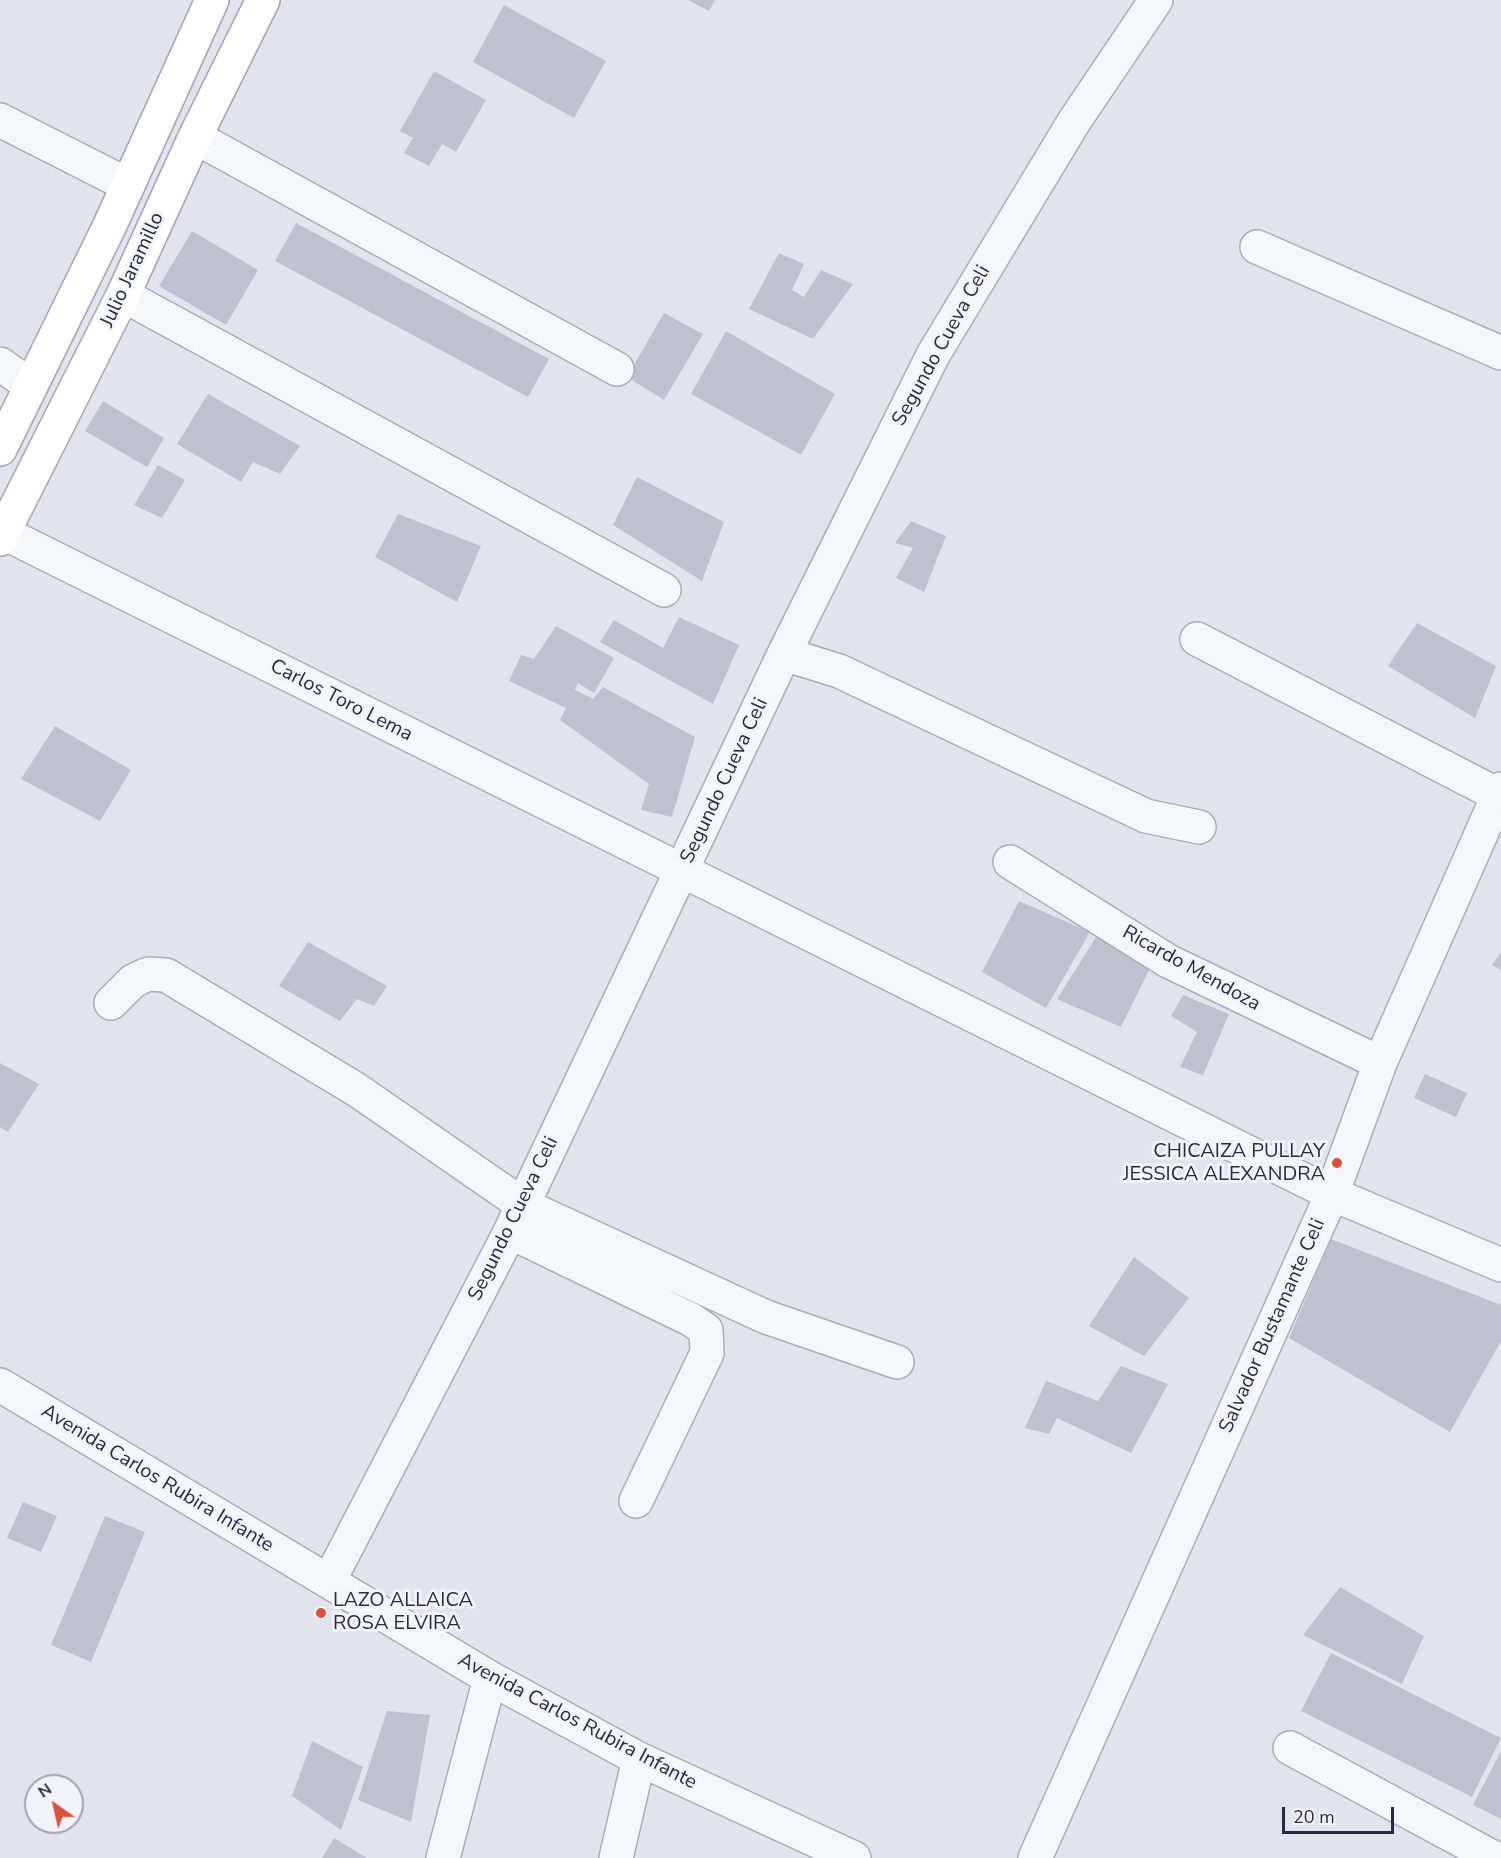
<!DOCTYPE html>
<style>
body{margin:0}
#map{position:relative;width:1501px;height:1858px;overflow:hidden;background:#e2e3ec;font-family:"Nunito Sans",sans-serif}
canvas{display:block}
.north{position:absolute;left:24px;top:1774px;width:60px;height:60px;box-sizing:border-box;background:#f2f3f9;border:2px solid #a1a3b1;border-radius:50%;rotate:326deg;font-size:16px;font-weight:700;line-height:24px;text-align:center;color:#282b46}
.north::after{content:'';display:block;margin:auto;width:21px;height:27px;background:#da513e;clip-path:polygon(50% 0,100% 100%,50% 72%,0 100%)}
.scale{position:absolute;left:1282px;top:1807px;width:112px;height:27px;box-sizing:border-box;border:3px solid #282b46;border-top:0;padding-left:8px;font-size:18px;line-height:21px;white-space:nowrap;color:#282b46;-webkit-text-stroke:4px #f2f3f9;paint-order:stroke}
</style>
<div id="map">
<canvas width="1501" height="1858"></canvas>
<div class="north">N</div>
<div class="scale">20 m</div>
</div>
<script>
const c = document.querySelector('canvas').getContext('2d');
c.lineJoin = 'round';
function fillPath(path, color) {
  c.fillStyle = color;
  c.fill(path, 'evenodd');
}
function toPath(rows) {
  const path = new Path2D();
  for (const r of rows) {
    path.moveTo(r[0], r[1]);
    for (let i = 2; i < r.length; i += 2) path.lineTo(r[i], r[i + 1]);
  }
  return path;
}
function stroke(path, color, width, dash) {
  c.strokeStyle = color;
  c.lineWidth = width;
  c.lineCap = dash ? 'butt' : 'round';
  c.setLineDash(dash || []);
  c.stroke(path);
}
function write(font, color, halo, rows, align = 'center') {
  c.font = font + ' "Nunito Sans",sans-serif';
  c.lineWidth = 6;
  c.setLineDash([]);
  c.textBaseline = 'middle';
  c.strokeStyle = halo;
  c.fillStyle = color;
  for (const [text, x, y, turn = 0] of rows) {
    c.save();
    c.translate(x, y);
    c.rotate((+turn || 0) * Math.PI / 180);
    c.textAlign = isNaN(turn) ? turn : align;
    if (halo) c.strokeText(text, 0, 0);
    c.fillText(text, 0, 0);
    c.restore();
  }
}
fillPath(toPath([
 [688,0,715,0,709,11],
 [504,5,606,61,574,118,473,62],
 [434,71,486,100,456,152,442,144,429,166,404,153,413,138,400,131],
 [296,223,549,359,528,397,275,261],
 [192,231,258,270,226,325,159,286],
 [779,253,804,264,792,290,804,297,821,270,853,284,813,339,749,309],
 [664,313,703,334,664,400,627,377],
 [726,331,835,394,801,455,691,394],
 [208,394,300,446,280,474,253,462,241,482,177,444],
 [103,401,164,438,147,467,85,431],
 [158,465,185,480,162,518,134,505],
 [637,477,724,522,702,581,613,525],
 [398,514,481,546,457,602,375,557],
 [911,521,946,536,924,592,896,578,913,548,895,543],
 [679,617,739,645,713,704,600,642,614,620,663,648],
 [1417,623,1496,666,1475,718,1388,666],
 [556,626,614,658,594,693,578,683,575,690,593,699,603,687,695,737,672,817,641,810,649,784,560,720,566,708,509,681,521,655,534,659],
 [55,726,131,770,100,821,21,779],
 [1019,901,1090,932,1046,1008,982,972],
 [1098,934,1152,964,1121,1027,1057,999],
 [308,942,387,986,374,1006,357,999,340,1021,279,986],
 [1501,952,1501,970,1492,965],
 [1183,995,1229,1014,1203,1075,1180,1067,1197,1032,1171,1016],
 [0,1063,39,1084,8,1132,0,1127],
 [1425,1074,1467,1093,1456,1117,1414,1098],
 [1331,1239,1501,1305,1501,1341,1450,1432,1289,1338],
 [1134,1257,1189,1298,1144,1356,1089,1326],
 [1121,1366,1168,1384,1131,1453,1057,1418,1049,1434,1025,1428,1046,1381,1098,1401],
 [23,1502,57,1516,41,1552,7,1538],
 [105,1516,145,1532,91,1662,51,1645],
 [1340,1587,1424,1636,1402,1684,1303,1635],
 [1331,1653,1501,1738,1472,1797,1301,1711],
 [387,1711,430,1715,411,1822,358,1800],
 [312,1741,363,1767,341,1830,292,1796],
 [1501,1751,1501,1819,1473,1805],
 [334,1838,367,1858,322,1858]
]), '#bfc1cf');
const minor = toPath([
 [0,120,128,185],
 [195,137,617,369],
 [1257,247,1501,353],
 [123,295,664,590],
 [0,364,31,386],
 [0,531,1332,1194,1501,1265],
 [1197,639,1498,795],
 [784,654,839,671,1146,816,1199,827],
 [1010,862,1168,961,1380,1063],
 [111,1003,133,981,148,974,166,975,357,1090,523,1205,766,1317,897,1362],
 [510,1232,690,1319,706,1330,707,1353,636,1501],
 [0,1385,490,1678,639,1759,854,1858],
 [329,1581,510,1232,784,654,933,355,1075,120,1156,0],
 [1290,1748,1494,1858],
 [443,1858,490,1678],
 [616,1858,639,1759],
 [1035,1858,1332,1194,1380,1063,1501,789]
]);
const major = toPath([
 [0,449,110,225,212,0],
 [0,539,123,295,195,137,263,0]
]);
stroke(minor, '#aaacba', 36);
stroke(major, '#a0a3b9', 36);
stroke(minor, '#f5f6f9', 33);
stroke(major, '#fff', 33);
for (const [x, y, r, color] of [
 [1337,1163,6,"#da513e"],
 [321,1613,6,"#da513e"]
]) {
  const dot = new Path2D();
  dot.arc(x, y, r, 0, 2 * Math.PI);
  c.fillStyle = color;
  c.fill(dot);
  stroke(dot, '#f2f3f9', 2);
}
write('20px', '#282b46', '#f2f3f9', [
 ["Julio Jaramillo",133,270,-65],
 ["Segundo Cueva Celi",942,346,-61],
 ["Carlos Toro Lema",341,701,27],
 ["Segundo Cueva Celi",725,781,-65],
 ["Ricardo Mendoza",1191,969,29],
 ["Segundo Cueva Celi",514,1219,-64],
 ["Salvador Bustamante Celi",1273,1326,-66],
 ["Avenida Carlos Rubira Infante",157,1479,31],
 ["Avenida Carlos Rubira Infante",577,1722,28]
]);
write('20px', '#282b46', '#f2f3f9', [
 ["CHICAIZA PULLAY",1325,1152],
 ["JESSICA ALEXANDRA",1325,1175],
 ["LAZO ALLAICA",333,1601,"left"],
 ["ROSA ELVIRA",333,1624,"left"]
], 'right');
</script>
